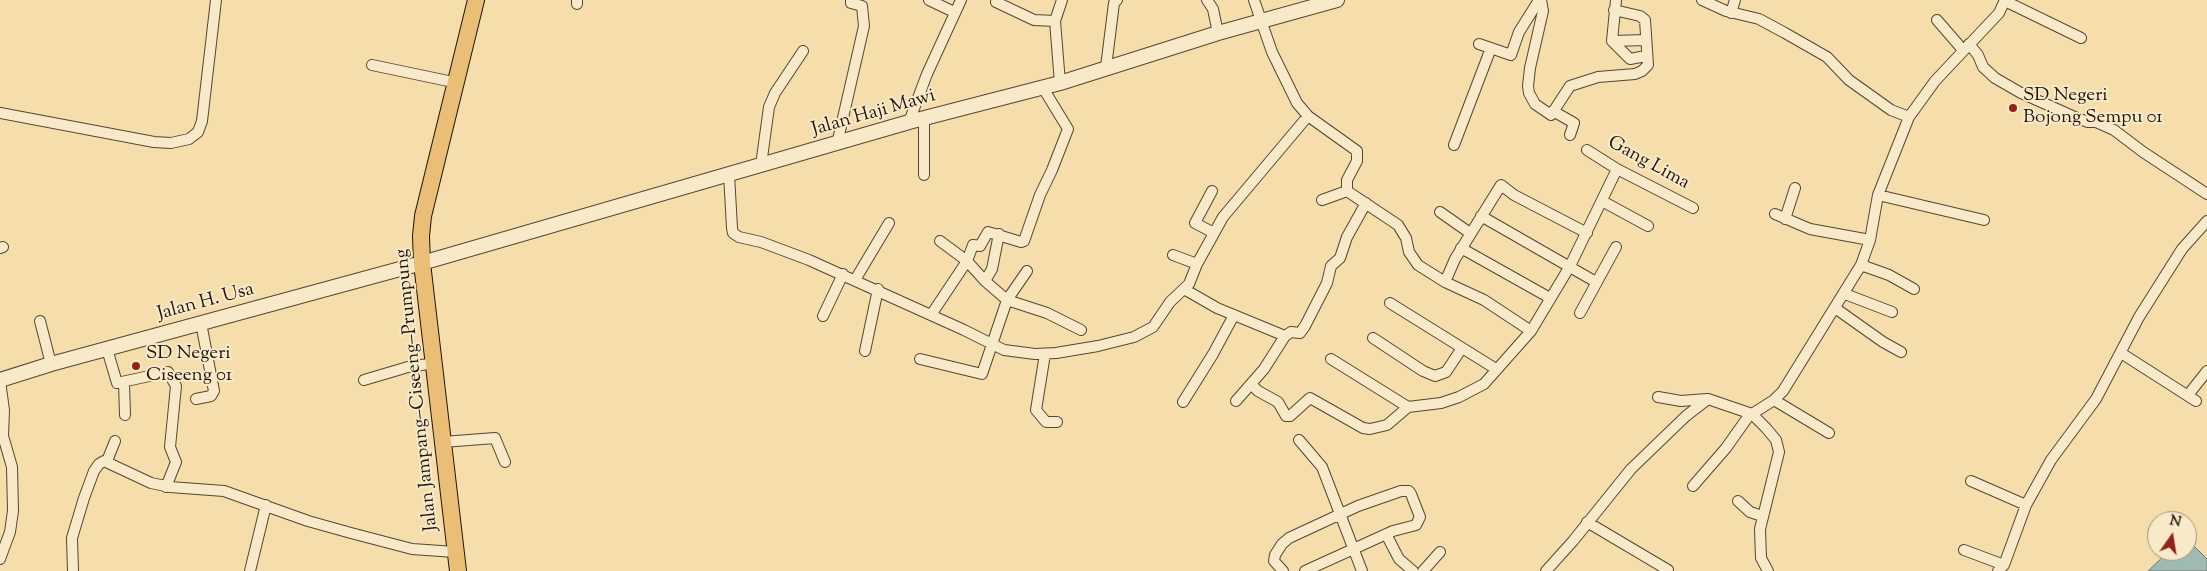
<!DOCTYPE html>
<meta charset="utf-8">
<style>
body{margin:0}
#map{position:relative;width:2207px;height:571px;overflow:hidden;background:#f5ddac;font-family:"Sorts Mill Goudy",serif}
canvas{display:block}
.north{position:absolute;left:2147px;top:511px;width:50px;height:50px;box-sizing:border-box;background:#f8e9c9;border:1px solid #a1947d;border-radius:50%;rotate:13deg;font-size:14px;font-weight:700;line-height:20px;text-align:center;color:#1f140c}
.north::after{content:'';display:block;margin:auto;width:18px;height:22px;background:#8f2418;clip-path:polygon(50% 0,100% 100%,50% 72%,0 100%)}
</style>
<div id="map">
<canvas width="2207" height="571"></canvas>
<div class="north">N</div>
</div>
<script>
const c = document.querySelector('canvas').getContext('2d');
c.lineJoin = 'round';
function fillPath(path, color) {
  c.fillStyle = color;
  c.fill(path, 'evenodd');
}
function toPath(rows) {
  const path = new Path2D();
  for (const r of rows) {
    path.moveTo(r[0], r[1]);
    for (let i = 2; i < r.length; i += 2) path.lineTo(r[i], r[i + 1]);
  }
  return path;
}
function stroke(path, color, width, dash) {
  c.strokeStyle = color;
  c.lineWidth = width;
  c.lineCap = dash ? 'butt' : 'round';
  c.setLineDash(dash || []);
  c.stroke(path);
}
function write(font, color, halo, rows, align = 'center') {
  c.font = font + ' "Sorts Mill Goudy",serif';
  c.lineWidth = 4;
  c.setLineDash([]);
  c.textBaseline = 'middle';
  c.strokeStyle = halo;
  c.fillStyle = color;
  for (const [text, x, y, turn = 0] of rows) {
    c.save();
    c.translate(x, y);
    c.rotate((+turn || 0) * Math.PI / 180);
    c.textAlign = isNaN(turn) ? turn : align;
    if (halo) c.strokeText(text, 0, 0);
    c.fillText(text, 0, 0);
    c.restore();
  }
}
const water = toPath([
 [2187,539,2207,559,2207,571,2148,571,2169,551,2187,551,2187,539]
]);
fillPath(water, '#9ebab2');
stroke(water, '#6b7870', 1);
const minor = toPath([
 [929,0,954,12],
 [1207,0,1213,9,1218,33],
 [1254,0,1272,52,1297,103,1308,116,1357,151,1357,161,1347,180,1347,191,1398,225,1406,238,1409,252,1418,265,1445,282,1484,300,1531,331],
 [1541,0,1543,11,1530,68,1528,86,1529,93,1535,104,1551,115,1570,86,1598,77,1635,74,1642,71,1648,65,1645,20,1640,16,1614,10],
 [1616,0,1612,41,1645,40],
 [1702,0,1726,11,1759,19,1785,33,1827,57,1849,80,1891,110,1909,117],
 [2005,1,2081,38],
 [996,2,1034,20,1055,21],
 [577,4,577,0],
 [1731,13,1735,0],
 [1937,20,1963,50],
 [1612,41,1630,59,1646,56],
 [1479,44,1511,55,1519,32,1539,0],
 [1969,44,1978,55,1983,67,1995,78,2021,93,2077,118,2088,122,2096,122,2114,130,2143,152,2207,194],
 [372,65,453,82,455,80],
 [1106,67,1114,3,1117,0],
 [1060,83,1055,21,1062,0],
 [1553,111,1574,123,1570,135],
 [0,113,154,142,171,143,189,139,198,132,202,121,216,0],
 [909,122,927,74,961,0],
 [837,144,864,26,862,6,851,3,851,0],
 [1454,145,1491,48],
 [1587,150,1617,169,1693,208],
 [761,165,769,107,775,93,803,51],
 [729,174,732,228,733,233,739,237,761,242,809,260,964,330,1004,350,1035,354,1056,353,1098,346,1134,337,1153,327,1170,302,1189,284,1197,264,1223,217,1308,116],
 [924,175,924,119],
 [1212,191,1195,223,1214,233],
 [1878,195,1984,220],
 [1322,200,1347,191],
 [1602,201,1648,226],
 [1440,212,1470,233],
 [1775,214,1810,229,1870,240],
 [1481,216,1596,282],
 [1785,219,1795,188],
 [940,241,967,261,985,281,1007,300,1047,313,1081,330],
 [0,248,3,247],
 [1461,248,1550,298],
 [1173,255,1197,264],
 [1861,265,1889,275,1914,289],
 [855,280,889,223],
 [985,281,992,269,999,234],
 [1445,282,1455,259,1501,185,1514,195,1587,233],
 [1184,289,1217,308,1285,336,1264,369,1236,401],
 [1845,294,1892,312],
 [1390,303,1496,369],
 [1835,308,1883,342,1901,352],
 [1580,313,1616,247],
 [931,315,967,261,973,245,980,246,988,232,1021,242,1024,241,1040,195,1052,170,1068,129,1043,88],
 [823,316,843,274],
 [40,321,51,364],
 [1285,336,1291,332,1300,333,1305,326,1327,283,1331,266,1340,258,1347,237,1366,203],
 [1373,338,1423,371,1435,376,1446,372,1462,348],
 [107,349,117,383,168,372,176,386,170,447,176,462,166,487],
 [865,351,878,289],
 [2121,353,2196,401],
 [1045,354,1036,410,1046,422,1057,422],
 [920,359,982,374,1007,300,1027,271],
 [1331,359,1408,407],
 [364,380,408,367,435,363],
 [0,381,4,410,3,436,12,467,13,511,10,532,0,559],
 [124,382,125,415],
 [1252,385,1258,391,1278,402,1286,416,1290,416,1310,398,1363,428,1370,429,1387,425,1408,407,1441,403,1459,397,1484,384,1531,331,1570,266,1617,169],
 [2188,395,2207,371],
 [1658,397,1681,401,1707,399],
 [196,399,211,396,214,391,201,323],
 [1774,400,1829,433],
 [1183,402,1213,354,1234,315],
 [1299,440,1322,467,1362,571],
 [443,442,495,438,505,462],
 [107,461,115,441],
 [1971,481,2026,505],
 [1693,486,1726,448,1748,417,1752,414,1766,428,1776,440,1779,452,1760,529,1761,558,1768,571],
 [1738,501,1750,512,1762,516],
 [1587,522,1668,570],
 [1386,534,1399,559,1413,571],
 [1964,550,2004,565],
 [73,571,72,538,84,498,94,471,99,464,104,461,151,483,170,487,224,491,308,521,351,533,412,549,455,552],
 [250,571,266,505],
 [1283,571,1274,561,1275,555,1282,544,1289,538,1358,506,1401,491,1409,491,1411,494,1420,517,1416,525,1393,531,1305,571],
 [1423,571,1440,552],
 [1546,571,1573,541,1631,469,1686,416,1708,399,1752,414,1774,400,1783,391,1861,265,1870,240,1878,195,1909,117,1935,81,1999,13,2005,0],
 [1998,571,2004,565,2026,505,2051,460,2096,399,2139,317,2182,249,2207,221]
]);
const tertiary = toPath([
 [0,380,51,364,422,263,909,122,1060,83,1218,33,1337,0]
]);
const primary = toPath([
 [458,571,422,263,421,236,423,216,476,0]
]);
stroke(minor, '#544634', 12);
stroke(tertiary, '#544634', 16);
stroke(primary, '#1f140c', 18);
stroke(minor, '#f8e9c9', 10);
stroke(tertiary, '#f8e9c9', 14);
stroke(primary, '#eabe76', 16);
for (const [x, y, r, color] of [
 [2013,108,5,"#8f2418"],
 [136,366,5,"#8f2418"]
]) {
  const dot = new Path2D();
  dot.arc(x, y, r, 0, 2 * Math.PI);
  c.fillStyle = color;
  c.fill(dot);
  stroke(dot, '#f8e9c9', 2);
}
write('19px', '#1f140c', '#f8e9c9', [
 ["SD Negeri",2023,97],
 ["Bojong Sempu 01",2023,119],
 ["SD Negeri",146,355],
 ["Ciseeng 01",146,377]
], 'left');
write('19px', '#1f140c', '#f8e9c9', [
 ["Jalan Haji Mawi",874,114,-16],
 ["Gang Lima",1648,164,29],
 ["Jalan H. Usa",206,303,-15],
 ["Jalan Jampang–Ciseeng–Prumpung",418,390,-96]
]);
</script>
